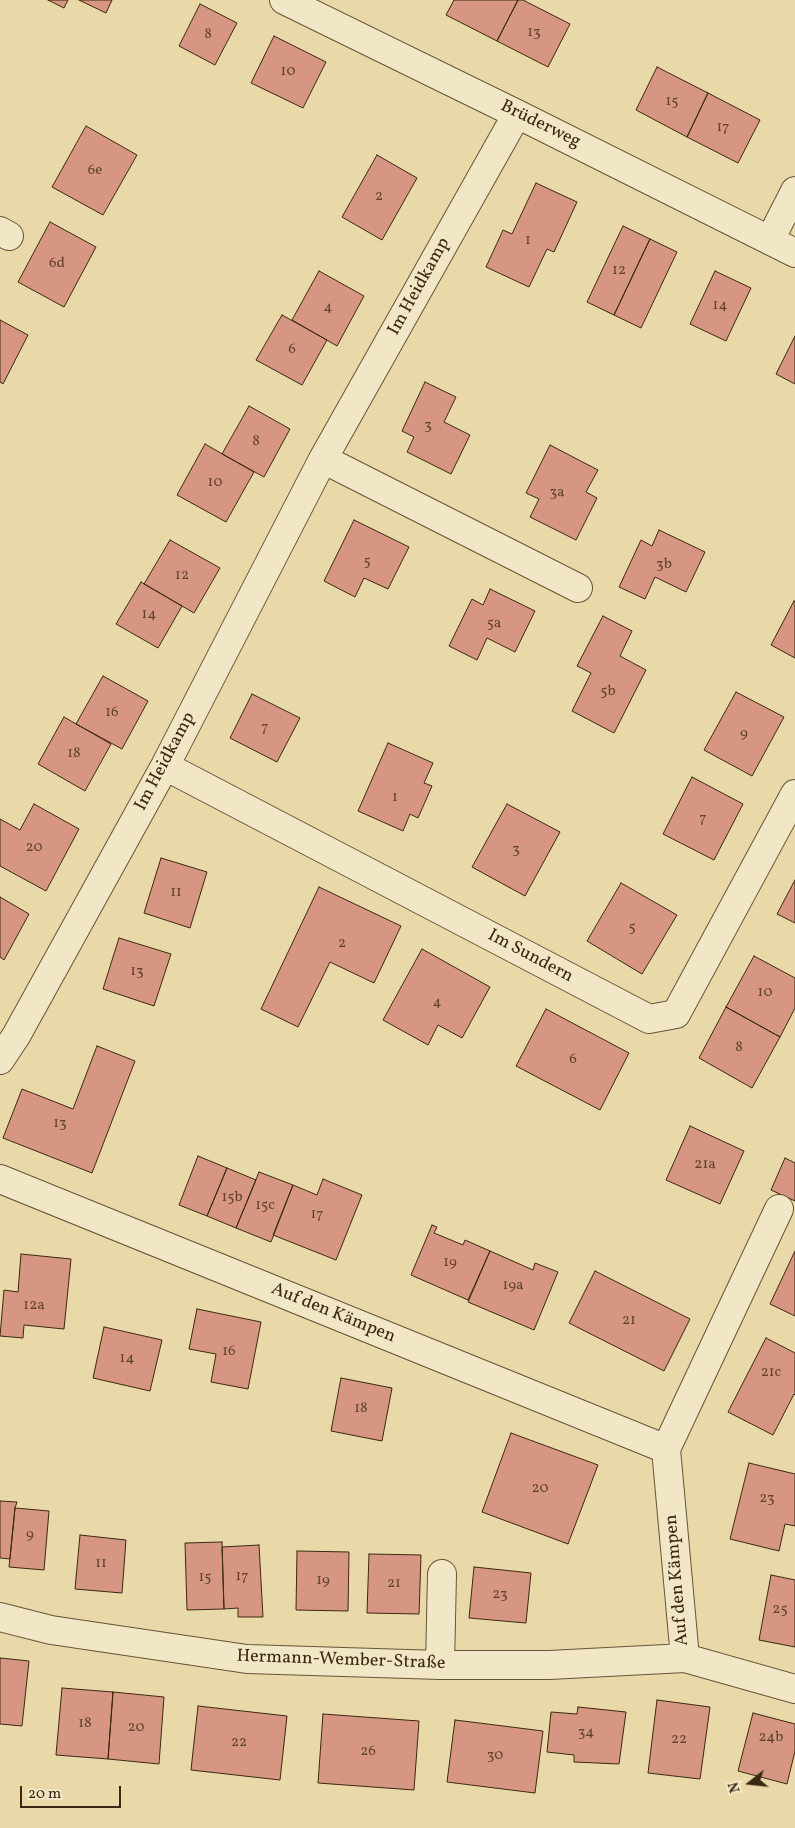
<!DOCTYPE html>
<meta charset="utf-8">
<style>
body{margin:0}
#map{position:relative;width:795px;height:1828px;overflow:hidden;background:#ead9a8;font-family:Vollkorn,serif}
canvas{display:block}
.north{position:absolute;left:725px;top:1758px;width:50px;height:50px;-webkit-text-stroke:4px #f1e6c6;paint-order:stroke;rotate:254deg;font-size:14px;font-weight:700;line-height:20px;text-align:center;color:#3a2813}
.north::after{content:'';display:block;margin:auto;width:18px;height:22px;background:#3a2813;clip-path:polygon(50% 0,100% 100%,50% 72%,0 100%)}
.scale{position:absolute;left:20px;top:1786px;width:101px;height:22px;box-sizing:border-box;border:2px solid #3a2813;border-top:0;padding-left:6px;font-size:15px;line-height:18px;white-space:nowrap;color:#3a2813;-webkit-text-stroke:4px #f1e6c6;paint-order:stroke}
</style>
<div id="map">
<canvas width="795" height="1828"></canvas>
<div class="north">N</div>
<div class="scale">20 m</div>
</div>
<script>
const c = document.querySelector('canvas').getContext('2d');
c.lineJoin = 'round';
function fillPath(path, color) {
  c.fillStyle = color;
  c.fill(path, 'evenodd');
}
function toPath(rows) {
  const path = new Path2D();
  for (const r of rows) {
    path.moveTo(r[0], r[1]);
    for (let i = 2; i < r.length; i += 2) path.lineTo(r[i], r[i + 1]);
  }
  return path;
}
function stroke(path, color, width, dash) {
  c.strokeStyle = color;
  c.lineWidth = width;
  c.lineCap = dash ? 'butt' : 'round';
  c.setLineDash(dash || []);
  c.stroke(path);
}
function write(font, color, halo, rows, align = 'center') {
  c.font = font + ' Vollkorn,serif';
  c.lineWidth = 5;
  c.setLineDash([]);
  c.textBaseline = 'middle';
  c.strokeStyle = halo;
  c.fillStyle = color;
  for (const [text, x, y, turn = 0] of rows) {
    c.save();
    c.translate(x, y);
    c.rotate((+turn || 0) * Math.PI / 180);
    c.textAlign = isNaN(turn) ? turn : align;
    if (halo) c.strokeText(text, 0, 0);
    c.fillText(text, 0, 0);
    c.restore();
  }
}
const building = toPath([
 [48,0,68,0,64,8,48,0],
 [79,0,112,0,106,13,79,0],
 [454,0,518,0,497,41,446,15,454,0],
 [518,0,523,0,570,24,548,67,497,41,518,0],
 [200,4,237,23,215,65,179,46,200,4],
 [274,36,326,62,303,108,251,83,274,36],
 [657,67,708,93,687,137,636,110,657,67],
 [708,93,760,120,738,163,687,137,708,93],
 [86,126,137,155,103,215,52,187,86,126],
 [377,155,417,178,382,240,342,217,377,155],
 [536,183,577,202,554,252,547,249,529,287,486,267,503,230,512,234,536,183],
 [50,222,96,247,64,307,18,282,50,222],
 [623,226,650,239,614,315,587,302,623,226],
 [650,239,677,252,641,328,614,315,650,239],
 [319,271,364,296,337,346,292,320,319,271],
 [715,271,751,288,726,341,690,324,715,271],
 [282,315,327,340,302,385,256,360,282,315],
 [0,320,28,335,3,384,0,382,0,320],
 [795,336,795,384,776,374,795,336],
 [425,382,456,397,444,422,470,435,451,474,407,452,414,437,402,431,425,382],
 [249,406,290,429,264,477,222,454,249,406],
 [205,444,254,472,226,522,177,495,205,444],
 [550,445,598,470,586,492,597,498,576,540,530,517,539,499,526,493,550,445],
 [354,520,409,547,388,589,364,578,355,597,324,581,354,520],
 [659,530,705,552,686,592,655,577,645,599,619,587,641,540,652,546,659,530],
 [170,540,220,568,194,613,144,584,170,540],
 [141,582,182,606,158,648,116,624,141,582],
 [490,589,535,611,515,652,487,638,477,660,449,646,472,599,483,605,490,589],
 [794,601,795,601,795,658,771,645,794,601],
 [603,616,632,631,620,656,646,670,614,733,572,711,591,673,577,666,603,616],
 [103,676,148,701,122,749,76,724,103,676],
 [736,692,784,717,752,776,704,750,736,692],
 [252,694,300,718,277,762,230,738,252,694],
 [64,717,111,744,85,791,38,764,64,717],
 [388,743,433,763,424,783,432,786,418,818,410,814,403,831,358,811,388,743],
 [692,777,743,804,714,860,663,834,692,777],
 [34,804,79,829,46,891,0,866,0,819,20,830,34,804],
 [507,804,560,832,525,896,472,867,507,804],
 [161,858,207,872,190,928,144,913,161,858],
 [795,880,795,923,777,914,795,880],
 [621,883,677,915,642,974,587,941,621,883],
 [319,887,401,926,374,983,330,962,298,1027,261,1009,319,887],
 [0,897,29,914,4,960,0,957,0,897],
 [119,938,171,954,154,1006,103,989,119,938],
 [422,949,490,987,462,1038,438,1025,428,1045,383,1020,422,949],
 [754,956,795,978,795,1008,780,1037,726,1007,754,956],
 [726,1007,780,1037,752,1088,699,1058,726,1007],
 [546,1009,629,1053,600,1110,516,1066,546,1009],
 [97,1046,135,1061,92,1173,3,1138,22,1089,73,1109,97,1046],
 [690,1126,744,1151,720,1204,666,1180,690,1126],
 [198,1156,227,1168,207,1216,179,1205,198,1156],
 [785,1158,795,1163,795,1201,771,1190,785,1158],
 [227,1168,256,1180,236,1228,207,1216,227,1168],
 [259,1172,293,1185,271,1242,236,1228,259,1172],
 [323,1179,362,1195,336,1260,273,1235,293,1185,317,1195,323,1179],
 [432,1225,437,1227,434,1233,463,1245,465,1240,490,1251,468,1300,411,1275,432,1225],
 [490,1251,533,1270,535,1263,558,1272,534,1330,468,1302,490,1251],
 [795,1251,795,1316,770,1304,795,1251],
 [21,1254,71,1259,64,1329,24,1325,23,1338,0,1336,4,1290,18,1292,21,1254],
 [595,1271,690,1319,664,1371,569,1323,595,1271],
 [197,1309,261,1322,248,1389,211,1382,216,1354,189,1349,197,1309],
 [104,1327,162,1340,150,1391,93,1378,104,1327],
 [766,1338,795,1353,795,1395,794,1394,773,1435,728,1412,766,1338],
 [341,1378,392,1388,382,1441,331,1431,341,1378],
 [511,1433,598,1465,568,1544,482,1512,511,1433],
 [749,1463,795,1474,795,1526,785,1524,779,1551,730,1539,749,1463],
 [0,1501,17,1502,15,1508,10,1559,0,1558,0,1501],
 [15,1508,49,1511,44,1570,9,1567,15,1508],
 [80,1535,126,1540,122,1593,75,1589,80,1535],
 [222,1542,224,1609,187,1610,185,1543,222,1542],
 [259,1545,263,1617,238,1617,238,1608,224,1609,222,1547,259,1545],
 [297,1551,349,1552,348,1611,296,1610,297,1551],
 [369,1554,421,1555,419,1614,367,1613,369,1554],
 [474,1567,531,1573,526,1623,469,1618,474,1567],
 [771,1575,795,1580,795,1647,759,1640,771,1575],
 [0,1658,29,1661,22,1726,0,1724,0,1658],
 [62,1688,113,1692,108,1759,56,1755,62,1688],
 [113,1692,164,1697,159,1764,108,1759,113,1692],
 [657,1700,710,1707,700,1779,648,1773,657,1700],
 [198,1706,287,1716,280,1780,191,1770,198,1706],
 [578,1707,626,1712,619,1764,574,1762,574,1755,547,1752,551,1712,577,1714,578,1707],
 [753,1713,795,1724,795,1751,787,1784,738,1771,753,1713],
 [323,1714,419,1721,414,1790,318,1783,323,1714],
 [455,1720,543,1731,535,1793,447,1782,455,1720]
]);
fillPath(building, '#d79681');
stroke(building, '#3a2813', 1);
const minor = toPath([
 [284,0,517,114,795,253],
 [0,231,9,236],
 [770,240,795,191],
 [323,459,578,588],
 [165,766,649,1019,676,1014,795,794],
 [0,1060,16,1036,165,766,323,459,517,114],
 [0,1179,666,1449],
 [779,1209,666,1449,685,1658,795,1689],
 [0,1617,51,1630,247,1659,440,1665,549,1665,685,1658],
 [440,1665,442,1574]
]);
stroke(minor, '#665438', 30);
stroke(minor, '#f1e6c6', 28);
write('15px', '#61442e', null, [
 ["13",534,33],
 ["8",208,35],
 ["10",288,72],
 ["15",672,102],
 ["17",723,128],
 ["6e",95,171],
 ["2",379,197],
 ["1",528,241],
 ["6d",57,264],
 ["12",619,271],
 ["14",720,306],
 ["4",328,308],
 ["6",292,350],
 ["3",428,426],
 ["8",256,442],
 ["10",215,483],
 ["3a",557,493],
 ["5",367,562],
 ["3b",664,565],
 ["12",182,576],
 ["14",149,615],
 ["5a",494,624],
 ["5b",608,692],
 ["16",112,713],
 ["7",265,728],
 ["9",744,734],
 ["18",74,754],
 ["1",395,798],
 ["7",703,819],
 ["20",34,848],
 ["3",516,850],
 ["11",176,893],
 ["5",632,928],
 ["2",342,944],
 ["13",137,972],
 ["10",765,993],
 ["4",437,1003],
 ["8",739,1048],
 ["6",573,1060],
 ["13",60,1124],
 ["21a",705,1165],
 ["15b",232,1198],
 ["15c",265,1206],
 ["17",317,1215],
 ["19",450,1263],
 ["19a",513,1286],
 ["12a",34,1306],
 ["21",629,1321],
 ["16",229,1352],
 ["14",127,1359],
 ["21c",771,1373],
 ["18",361,1409],
 ["20",540,1489],
 ["23",767,1499],
 ["9",30,1535],
 ["11",101,1564],
 ["17",242,1577],
 ["15",205,1578],
 ["19",323,1581],
 ["21",394,1584],
 ["23",500,1595],
 ["25",780,1610],
 ["18",85,1724],
 ["20",136,1728],
 ["34",586,1733],
 ["24b",771,1738],
 ["22",679,1740],
 ["22",239,1743],
 ["26",368,1752],
 ["30",495,1756]
]);
write('18px', '#3a2813', '#f1e6c6', [
 ["Brüderweg",540,125,26],
 ["Im Heidkamp",420,287,-61],
 ["Im Heidkamp",166,762,-62],
 ["Im Sundern",530,957,28],
 ["Auf den Kämpen",333,1314,22],
 ["Auf den Kämpen",678,1580,-95],
 ["Hermann-Wember-Straße",341,1661,2]
]);
</script>
